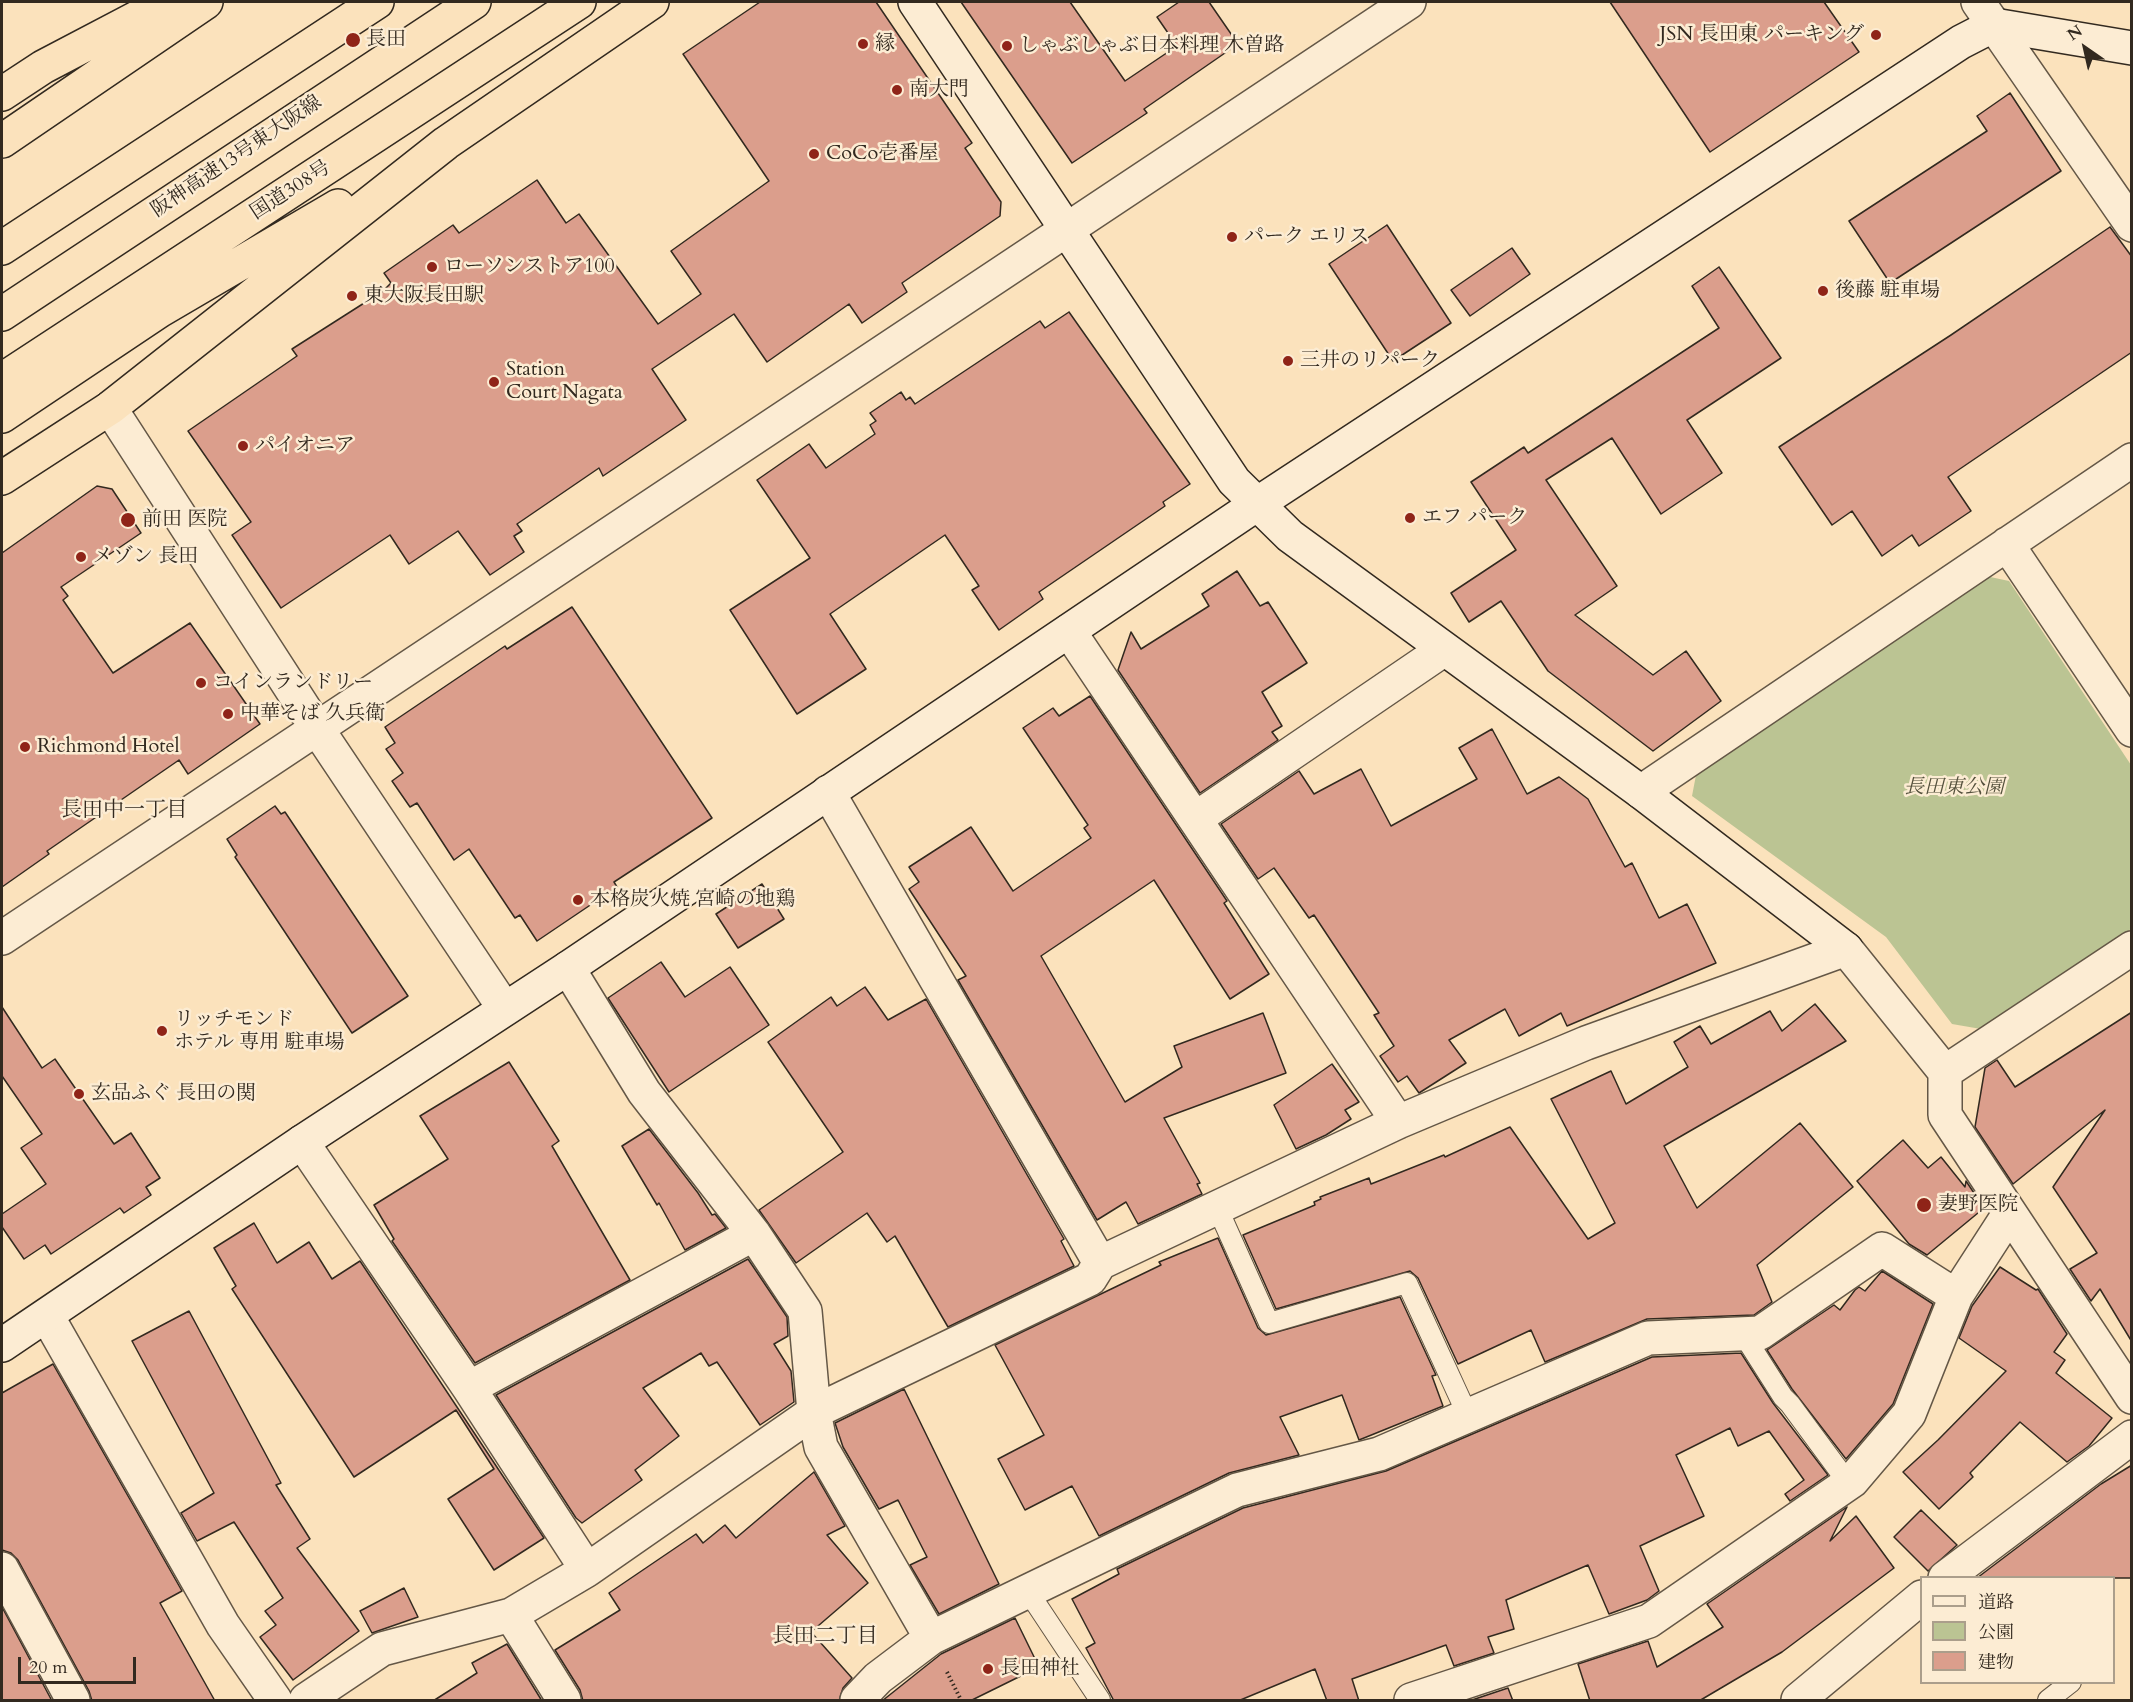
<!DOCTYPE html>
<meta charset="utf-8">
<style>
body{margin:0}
#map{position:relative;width:2133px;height:1702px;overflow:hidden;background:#fbe2bc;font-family:Cardo,"Noto Serif JP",serif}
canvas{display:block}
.frame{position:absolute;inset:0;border:3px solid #32291f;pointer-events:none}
.legend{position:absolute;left:1920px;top:1576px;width:195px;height:108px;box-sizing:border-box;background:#fcecd3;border:2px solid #ab9e8b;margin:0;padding:8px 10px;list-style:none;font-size:18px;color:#32291f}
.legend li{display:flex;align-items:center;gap:12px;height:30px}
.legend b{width:30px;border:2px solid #ab9e8b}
.north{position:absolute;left:2055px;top:18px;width:60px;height:60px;-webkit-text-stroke:4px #fcecd3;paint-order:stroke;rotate:326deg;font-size:16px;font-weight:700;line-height:24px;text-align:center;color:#32291f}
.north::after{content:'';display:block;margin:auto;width:21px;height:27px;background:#32291f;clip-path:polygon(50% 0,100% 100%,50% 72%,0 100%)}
.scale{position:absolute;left:18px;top:1657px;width:118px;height:27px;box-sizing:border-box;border:3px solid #32291f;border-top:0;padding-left:8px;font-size:18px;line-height:21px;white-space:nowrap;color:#32291f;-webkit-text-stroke:4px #fcecd3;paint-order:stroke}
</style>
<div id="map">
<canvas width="2133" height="1702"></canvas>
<div class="frame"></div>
<ul class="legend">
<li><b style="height:8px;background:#fcecd3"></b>道路</li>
<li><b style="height:16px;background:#bbc493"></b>公園</li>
<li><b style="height:16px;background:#db9e8c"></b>建物</li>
</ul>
<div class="north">N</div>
<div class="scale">20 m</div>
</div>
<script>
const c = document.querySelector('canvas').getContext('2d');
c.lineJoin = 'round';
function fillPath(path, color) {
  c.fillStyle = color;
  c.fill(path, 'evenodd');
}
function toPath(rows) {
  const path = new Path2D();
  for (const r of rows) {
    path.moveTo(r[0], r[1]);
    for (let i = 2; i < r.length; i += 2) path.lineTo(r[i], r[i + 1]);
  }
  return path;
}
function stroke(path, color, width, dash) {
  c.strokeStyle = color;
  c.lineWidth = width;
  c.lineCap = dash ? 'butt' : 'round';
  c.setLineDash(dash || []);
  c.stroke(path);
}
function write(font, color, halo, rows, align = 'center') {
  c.font = font + ' Cardo,"Noto Serif JP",serif';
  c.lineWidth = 5;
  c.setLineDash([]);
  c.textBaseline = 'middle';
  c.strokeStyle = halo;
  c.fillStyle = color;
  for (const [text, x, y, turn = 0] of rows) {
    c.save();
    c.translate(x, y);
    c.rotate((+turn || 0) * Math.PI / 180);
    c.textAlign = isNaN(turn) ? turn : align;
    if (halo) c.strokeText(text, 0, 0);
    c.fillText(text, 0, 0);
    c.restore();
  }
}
fillPath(toPath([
 [1981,575,2009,581,2131,765,2131,929,1981,1029,1952,1024,1886,937,1692,796,1697,770]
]), '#bbc493');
const building = toPath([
 [760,2,876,2,972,143,965,148,1001,202,1000,216,902,283,907,292,862,323,849,304,767,362,734,314,652,369,686,420,603,476,599,468,517,524,522,531,514,536,524,552,490,575,458,531,409,564,390,535,281,608,232,535,251,522,188,431,297,356,292,349,383,291,391,283,384,273,453,225,459,233,537,180,566,223,579,214,658,324,701,294,671,251,769,181,683,54,760,2],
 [961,2,1070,2,1125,81,1177,46,1157,17,1179,2,1209,2,1238,44,1144,109,1147,113,1072,163,961,2],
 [1610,2,1824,2,1859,52,1710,152,1610,2],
 [2010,93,2061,171,1890,283,1849,221,1987,131,1977,116,2010,93],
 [1387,225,1451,323,1393,361,1329,264,1387,225],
 [2110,227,2132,257,2132,352,1948,477,1971,511,1919,546,1912,535,1882,556,1852,511,1832,525,1779,447,1951,335,2110,227],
 [1512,248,1530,274,1470,316,1451,290,1512,248],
 [1719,267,1781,358,1687,420,1722,473,1661,514,1612,438,1546,480,1617,586,1575,615,1653,675,1686,651,1721,701,1653,751,1548,671,1501,601,1469,622,1451,593,1516,550,1471,482,1524,447,1528,453,1719,328,1692,286,1719,267],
 [1069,312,1190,484,1163,502,1165,506,1039,592,1043,599,999,630,972,590,979,586,945,535,830,614,866,669,797,714,730,610,810,558,757,480,809,444,826,468,875,434,870,425,876,421,870,413,901,392,906,400,910,397,915,404,1040,321,1045,328,1069,312],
 [97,486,112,489,141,533,61,587,68,596,63,600,113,673,190,623,260,724,188,774,179,760,47,851,49,854,2,887,2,553,97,486],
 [1237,571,1260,606,1268,602,1307,663,1262,692,1282,726,1272,732,1278,740,1200,793,1118,670,1131,632,1141,649,1209,606,1202,594,1237,571],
 [572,607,712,818,614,882,617,887,537,941,520,915,515,918,469,849,454,860,417,803,410,807,392,781,403,773,386,749,395,743,385,727,505,646,507,649,572,607],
 [1090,696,1227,901,1224,903,1269,974,1230,999,1154,880,1041,956,1125,1102,1182,1067,1174,1046,1263,1013,1286,1073,1164,1118,1200,1183,1197,1184,1202,1194,1138,1224,1126,1202,1097,1220,958,980,966,976,909,889,919,882,909,867,971,827,1013,891,1091,838,1084,828,1088,825,1023,728,1053,708,1059,716,1090,696],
 [1492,729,1527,794,1559,777,1588,799,1625,867,1632,863,1659,918,1687,904,1716,963,1567,1026,1561,1013,1519,1036,1505,1009,1449,1040,1466,1063,1419,1093,1407,1076,1398,1082,1380,1056,1394,1046,1374,1015,1379,1013,1314,915,1309,918,1274,868,1258,879,1221,824,1299,771,1314,794,1361,769,1391,826,1477,779,1459,748,1492,729],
 [275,806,281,814,285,812,408,996,352,1033,235,857,237,855,227,839,275,806],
 [762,884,784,919,738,948,716,914,762,884],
 [661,962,685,997,730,967,769,1025,669,1092,608,998,661,962],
 [865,987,888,1020,926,999,1064,1239,1061,1241,1074,1266,948,1327,895,1236,887,1242,867,1213,796,1263,759,1210,843,1152,768,1042,831,997,837,1006,865,987],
 [1815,1004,1846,1041,1664,1146,1697,1208,1800,1123,1853,1187,1757,1265,1772,1302,1754,1315,1647,1319,1545,1362,1531,1330,1458,1364,1418,1278,1410,1271,1276,1309,1243,1235,1315,1205,1314,1202,1321,1199,1320,1197,1369,1178,1371,1184,1444,1155,1445,1157,1510,1127,1588,1239,1615,1223,1551,1099,1611,1071,1626,1104,1688,1067,1674,1042,1700,1026,1711,1044,1770,1011,1782,1031,1815,1004],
 [2,1007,42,1068,55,1059,114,1144,131,1133,160,1178,146,1187,151,1195,124,1213,120,1208,51,1254,45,1245,24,1259,2,1227,2,1214,46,1184,21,1148,42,1134,2,1076,2,1007],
 [2132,1012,2132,1342,2100,1289,2091,1301,2070,1269,2097,1253,2053,1187,2105,1110,2013,1184,1975,1127,1985,1068,1997,1060,2015,1087,2132,1012],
 [509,1062,559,1141,552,1146,630,1280,475,1363,392,1241,394,1239,374,1205,448,1159,420,1116,509,1062],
 [1332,1064,1359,1102,1345,1110,1351,1119,1326,1135,1296,1149,1274,1105,1332,1064],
 [649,1129,698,1193,712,1215,715,1214,726,1228,685,1250,659,1203,657,1205,622,1146,649,1129],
 [1903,1140,1928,1168,1941,1157,1965,1187,1966,1181,1984,1208,1927,1255,1909,1244,1857,1181,1903,1140],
 [254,1223,277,1263,309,1242,332,1279,360,1261,544,1538,494,1570,448,1499,494,1469,456,1410,354,1477,232,1289,236,1286,214,1248,254,1223],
 [1218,1238,1258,1328,1266,1335,1400,1297,1436,1375,1432,1376,1443,1406,1359,1440,1342,1395,1280,1417,1299,1455,1229,1473,1099,1536,1072,1486,1025,1510,998,1459,1044,1435,995,1345,1161,1265,1159,1262,1218,1238],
 [748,1259,787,1317,788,1336,774,1344,791,1371,794,1402,760,1425,717,1362,709,1366,701,1353,643,1388,679,1436,635,1470,642,1480,582,1523,576,1518,496,1395,748,1259],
 [2000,1267,2036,1290,2038,1289,2067,1334,2054,1352,2065,1360,2056,1373,2112,1418,2089,1446,2067,1462,2020,1422,1970,1473,1973,1477,1939,1509,1903,1472,1938,1440,2006,1371,1959,1338,1972,1306,2000,1267],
 [1882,1271,1933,1304,1893,1404,1846,1459,1792,1389,1767,1350,1834,1305,1840,1310,1855,1290,1859,1287,1865,1291,1882,1271],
 [189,1311,281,1483,276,1485,310,1539,297,1548,359,1631,293,1680,260,1637,276,1625,265,1611,283,1598,234,1522,197,1541,181,1513,214,1493,132,1341,189,1311],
 [1741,1353,1773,1403,1828,1475,1790,1501,1785,1494,1804,1480,1769,1431,1738,1446,1730,1428,1676,1455,1704,1516,1640,1546,1659,1591,1647,1600,1609,1614,1588,1565,1506,1600,1514,1629,1488,1637,1494,1653,1454,1666,1446,1645,1352,1679,1359,1701,1327,1701,1315,1669,1238,1701,1114,1701,1086,1648,1095,1643,1072,1599,1119,1574,1117,1569,1243,1508,1386,1471,1652,1357,1741,1353],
 [53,1364,182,1591,160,1603,215,1701,92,1701,89,1691,18,1560,11,1553,2,1550,2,1393,53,1364],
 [904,1389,999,1584,939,1614,910,1565,927,1557,898,1500,879,1509,843,1447,835,1423,904,1389],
 [2132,1465,2132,1578,1977,1578,2101,1484,2132,1465],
 [814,1472,845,1526,827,1535,868,1583,811,1632,852,1678,843,1688,839,1701,583,1701,580,1690,555,1650,620,1610,609,1593,696,1534,703,1543,725,1525,736,1538,814,1472],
 [1847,1507,1830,1541,1856,1516,1894,1568,1782,1652,1699,1701,1590,1701,1578,1664,1648,1641,1657,1667,1723,1627,1707,1604,1847,1507],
 [1921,1510,1957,1545,1928,1571,1894,1537,1921,1510],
 [404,1588,418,1617,372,1633,360,1611,404,1588],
 [2,1607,52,1701,2,1701,2,1607],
 [1015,1618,1039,1667,970,1701,882,1701,941,1654,1015,1618],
 [507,1644,542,1701,433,1701,477,1673,472,1663,507,1644],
 [1508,1688,1513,1701,1469,1701,1508,1688]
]);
fillPath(building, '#db9e8c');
stroke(building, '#32291f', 1.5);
const lane = toPath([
 [1217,1207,1269,1323,1407,1283,1468,1416],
 [1743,1334,1783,1397,1790,1404,1849,1484],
 [1027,1590,1100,1700],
 [2048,1700,2071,1682]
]);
const street = toPath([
 [1978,2,2132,225],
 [110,408,316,727,504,1008],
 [2007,544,2132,730],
 [1069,631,1398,1122],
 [828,792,1100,1263],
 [1641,792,2132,460],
 [1195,819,1443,650],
 [2,938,1409,2],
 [568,968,644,1092,754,1234,805,1311,814,1412,821,1447,931,1638],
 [1945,1072,2132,948],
 [302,1142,469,1388,587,1570],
 [47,1316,223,1625,275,1700],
 [469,1388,754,1234],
 [2,1569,73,1700],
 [1945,1578,2132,1437],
 [511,1615,564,1700],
 [306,1700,382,1649,511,1615,587,1570,814,1412,1090,1279,1100,1263,1398,1122,1586,1043,1846,949,1945,1072,1945,1115,2132,1397],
 [857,1700,878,1678,931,1638,1237,1490,1379,1454,1648,1338,1760,1333,1882,1249,1956,1296],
 [1411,1700,1649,1621,1852,1481,1909,1414,1956,1296,2009,1214],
 [1798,1700,1922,1597]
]);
const secondary = toPath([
 [915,2,1234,481,1290,536,1641,792,1846,949],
 [2,1345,302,1142,568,968,1257,504,1961,42,1994,25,2132,48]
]);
const highway = toPath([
 [2,94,43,67,167,2],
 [2,141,206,2],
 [2,248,377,2],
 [2,314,474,2],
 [2,380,579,2],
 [2,416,159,311,338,206],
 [2,478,110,408,446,143,652,2]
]);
stroke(lane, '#645746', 22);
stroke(street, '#645746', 36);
stroke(secondary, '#32291f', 36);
stroke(highway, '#32291f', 36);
stroke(toPath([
 [947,1672,961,1700]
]), '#32291f', 4, [1.5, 3]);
stroke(lane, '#fcecd3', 20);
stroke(street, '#fcecd3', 33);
stroke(secondary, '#fcecd3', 33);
stroke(highway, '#fbe2bc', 33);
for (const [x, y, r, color] of [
 [1876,35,6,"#8f2418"],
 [353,40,8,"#8f2418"],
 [863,44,6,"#8f2418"],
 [1007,46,6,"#8f2418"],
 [897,90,6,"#8f2418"],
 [814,154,6,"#8f2418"],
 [1232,237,6,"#8f2418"],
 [432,267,6,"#8f2418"],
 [1823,291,6,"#8f2418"],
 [352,296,6,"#8f2418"],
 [1288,361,6,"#8f2418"],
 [494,382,6,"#8f2418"],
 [243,446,6,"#8f2418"],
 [1410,518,6,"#8f2418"],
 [128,520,8,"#8f2418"],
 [81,557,6,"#8f2418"],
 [201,683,6,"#8f2418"],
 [228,714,6,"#8f2418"],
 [25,747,6,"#8f2418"],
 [578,900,6,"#8f2418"],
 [162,1031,6,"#8f2418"],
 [79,1094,6,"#8f2418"],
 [1924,1205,8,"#8f2418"],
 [988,1669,6,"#8f2418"]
]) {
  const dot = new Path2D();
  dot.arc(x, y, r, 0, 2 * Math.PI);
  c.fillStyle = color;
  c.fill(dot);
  stroke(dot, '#fcecd3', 2);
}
write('20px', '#32291f', '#fcecd3', [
 ["JSN 長田東 パーキング",1864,35,"right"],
 ["長田",366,40],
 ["縁",875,44],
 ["しゃぶしゃぶ日本料理 木曽路",1019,46],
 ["南大門",909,90],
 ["CoCo壱番屋",826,154],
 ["パーク エリス",1244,237],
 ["ローソンストア100",444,267],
 ["後藤 駐車場",1835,291],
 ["東大阪長田駅",364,296],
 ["三井のリパーク",1300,361],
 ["Station",506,370],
 ["Court Nagata",506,393],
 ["パイオニア",255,446],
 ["エフ パーク",1422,518],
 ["前田 医院",142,520],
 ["メゾン 長田",93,557],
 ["コインランドリー",213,683],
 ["中華そば 久兵衛",240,714],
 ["Richmond Hotel",37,747],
 ["本格炭火焼 宮崎の地鶏",590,900],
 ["リッチモンド",174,1020],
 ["ホテル 専用 駐車場",174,1043],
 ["玄品ふぐ 長田の関",91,1094],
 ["妻野医院",1938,1205],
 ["長田神社",1000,1669]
], 'left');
write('20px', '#32291f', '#fcecd3', [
 ["阪神高速13号東大阪線",237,157,-34],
 ["国道308号",291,191,-33]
]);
write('italic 20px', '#54503c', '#fcecd3', [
 ["長田東公園",1954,788]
]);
write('21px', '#32291f', '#fcecd3', [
 ["長田中一丁目",124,811],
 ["長田二丁目",825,1637]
]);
</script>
